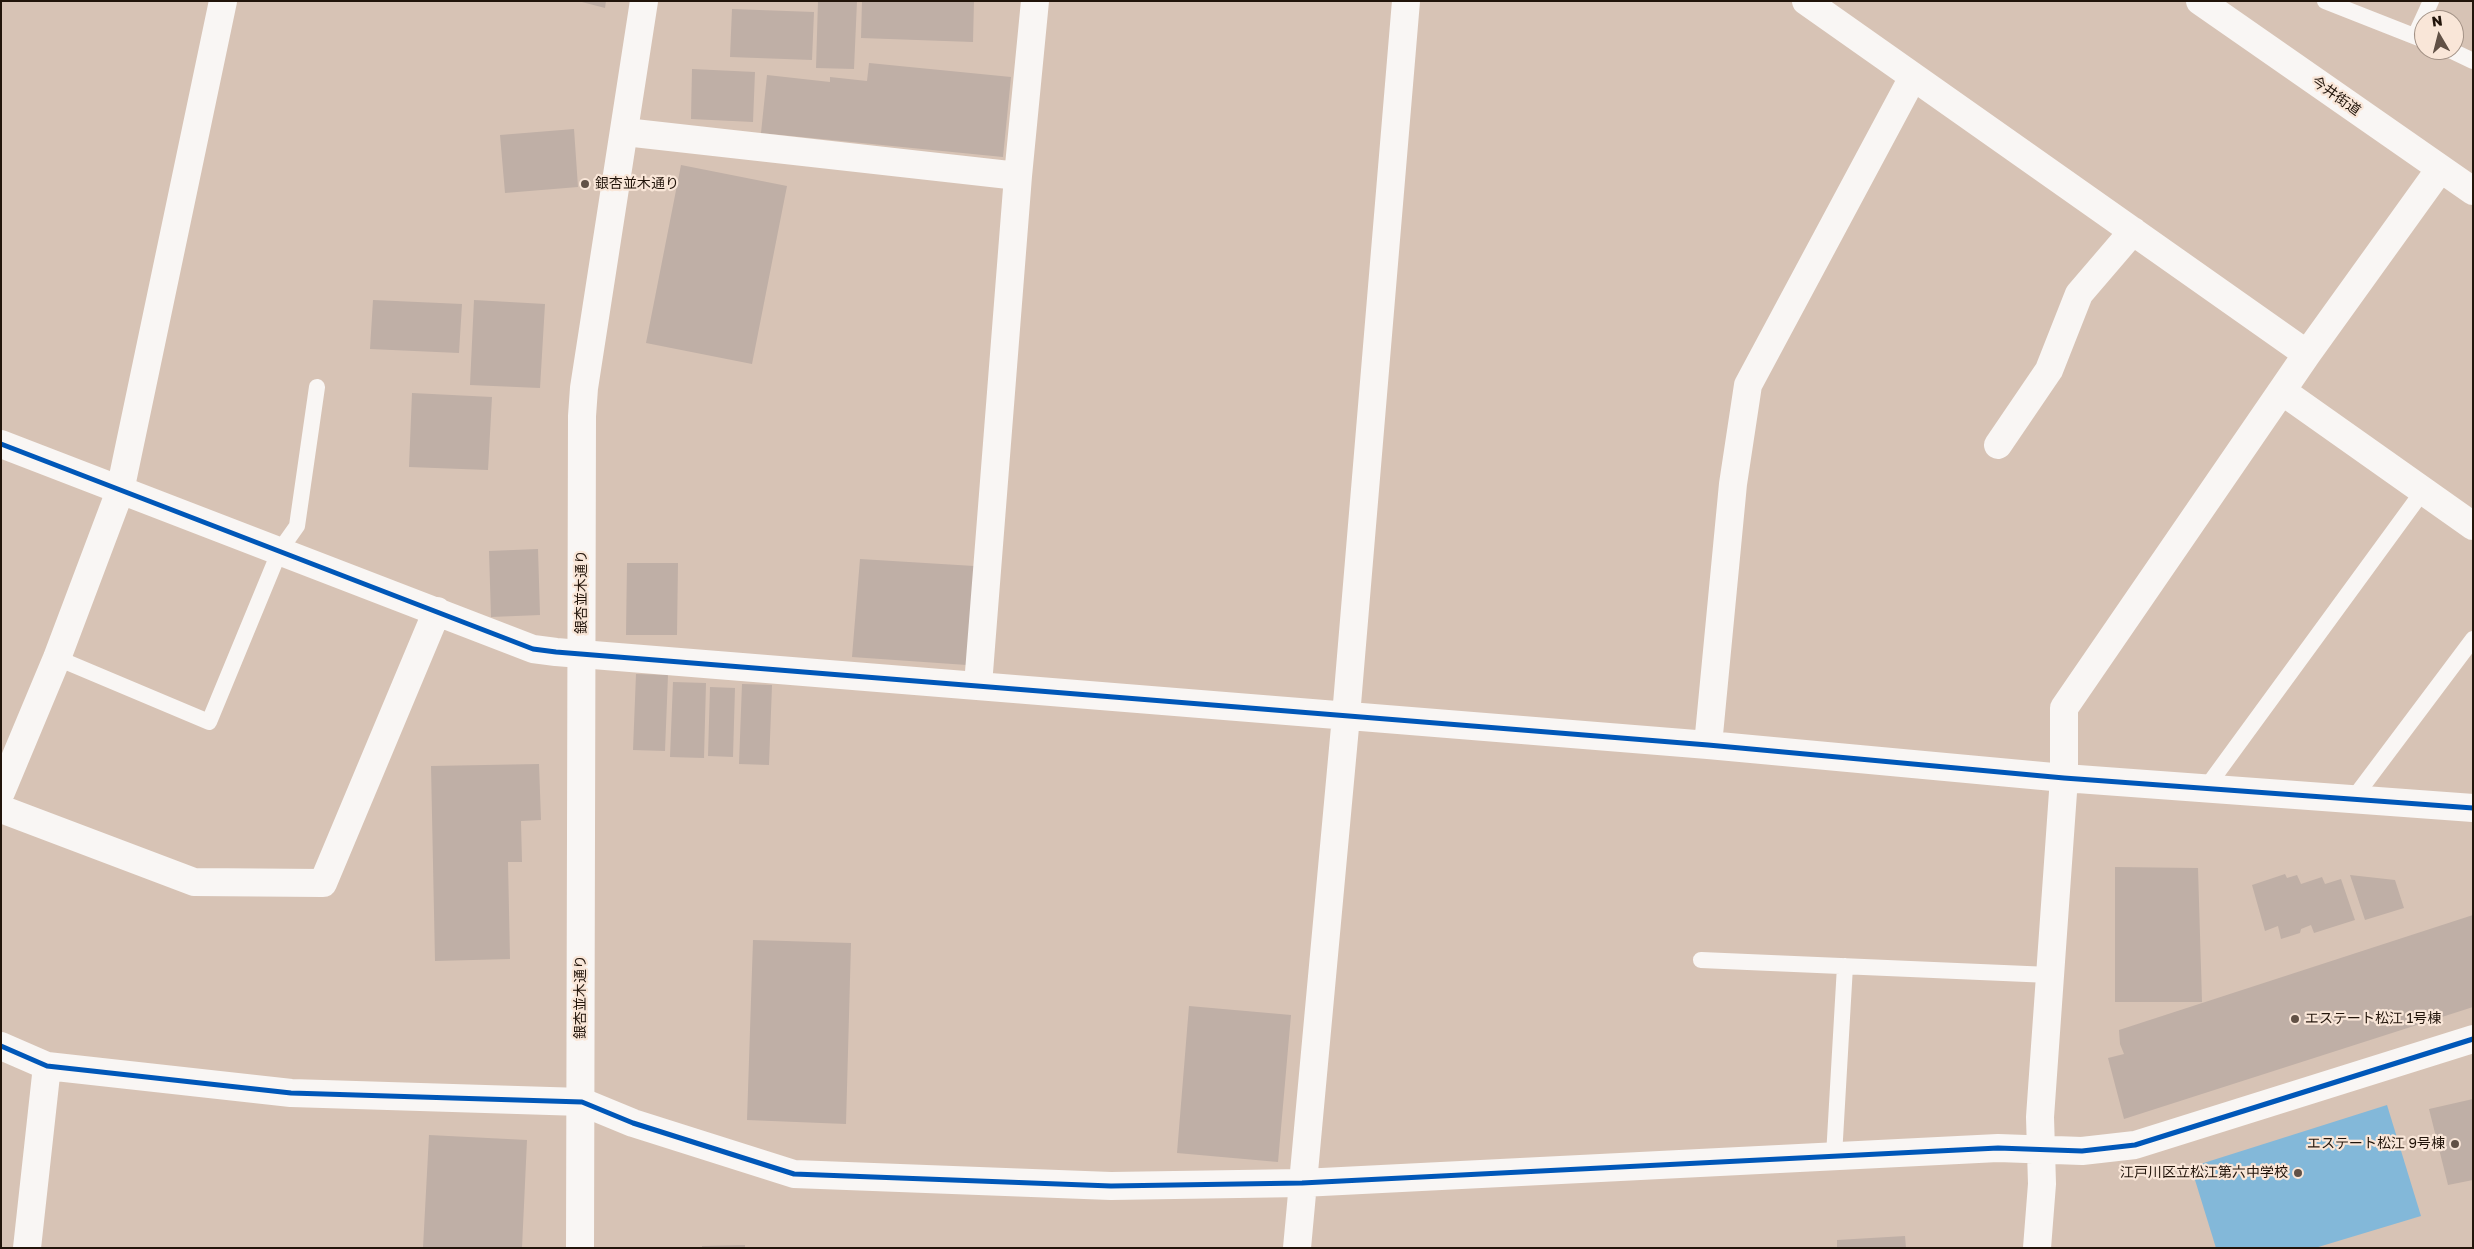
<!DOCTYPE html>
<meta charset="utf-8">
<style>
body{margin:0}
#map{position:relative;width:2474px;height:1249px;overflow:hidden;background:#d7c3b5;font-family:"Golos Text",sans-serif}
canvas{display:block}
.frame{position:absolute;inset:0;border:2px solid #21140a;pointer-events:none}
.north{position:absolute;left:2414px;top:10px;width:50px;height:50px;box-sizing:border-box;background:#f9e6d8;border:1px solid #a39286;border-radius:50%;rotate:352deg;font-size:14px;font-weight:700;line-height:20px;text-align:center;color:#21140a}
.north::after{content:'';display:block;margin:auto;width:18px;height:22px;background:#615146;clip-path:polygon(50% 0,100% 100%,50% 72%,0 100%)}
</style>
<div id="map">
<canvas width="2474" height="1249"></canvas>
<div class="frame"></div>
<div class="north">N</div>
</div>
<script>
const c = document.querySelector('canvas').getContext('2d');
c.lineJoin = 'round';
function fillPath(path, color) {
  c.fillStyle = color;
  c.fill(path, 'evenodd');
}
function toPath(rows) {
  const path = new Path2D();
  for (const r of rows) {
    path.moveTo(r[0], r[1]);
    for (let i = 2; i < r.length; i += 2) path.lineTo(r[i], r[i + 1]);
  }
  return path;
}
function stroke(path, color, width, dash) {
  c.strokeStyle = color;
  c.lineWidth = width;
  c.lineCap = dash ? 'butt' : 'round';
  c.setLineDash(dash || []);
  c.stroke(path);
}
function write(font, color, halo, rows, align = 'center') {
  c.font = font + ' "Golos Text","Noto Sans JP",sans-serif';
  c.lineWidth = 4.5;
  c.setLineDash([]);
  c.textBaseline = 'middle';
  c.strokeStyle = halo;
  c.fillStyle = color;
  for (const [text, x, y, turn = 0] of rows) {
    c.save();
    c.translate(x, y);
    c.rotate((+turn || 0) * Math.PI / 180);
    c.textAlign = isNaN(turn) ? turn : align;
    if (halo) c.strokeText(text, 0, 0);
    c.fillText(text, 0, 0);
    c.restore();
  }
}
fillPath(toPath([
 [2387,1105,2421,1216,2315,1248,2216,1248,2191,1167]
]), '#83b8d9');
fillPath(toPath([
 [578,1,606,1,605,8],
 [818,1,857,1,854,69,816,68],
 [862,1,974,1,973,42,861,38],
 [732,9,814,12,812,60,730,57],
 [869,63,1011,77,1003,157,761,133,767,75,830,82,830,77,867,81],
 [692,69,755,72,753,122,691,119],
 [574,129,578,187,505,193,500,135],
 [681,165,787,186,752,364,646,343],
 [373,300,462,304,459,353,370,349],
 [474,300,545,304,540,388,470,385],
 [412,393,492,397,488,470,409,467],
 [538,549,540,615,491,617,489,551],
 [860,559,974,566,967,665,852,657],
 [627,563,678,563,677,635,626,635],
 [636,674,668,675,665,751,633,750],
 [673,682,706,683,704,758,670,757],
 [742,684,772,685,769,765,739,764],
 [710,687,735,688,733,757,708,756],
 [539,764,541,820,521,821,522,862,508,862,510,959,435,961,431,766],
 [2115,867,2198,868,2202,1002,2115,1002],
 [2285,874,2287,878,2297,875,2301,884,2322,877,2325,884,2341,879,2355,920,2314,933,2311,925,2301,929,2300,933,2281,939,2278,926,2265,931,2252,885],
 [2350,875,2395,880,2404,908,2365,920],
 [2473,915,2473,1007,2124,1119,2108,1058,2124,1054,2120,1044,2119,1030],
 [753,940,851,943,846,1124,747,1120],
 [1189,1006,1291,1015,1278,1162,1177,1153],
 [2473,1099,2473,1180,2448,1185,2429,1109],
 [429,1135,527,1140,522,1248,423,1248],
 [1905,1236,1906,1248,1837,1248,1837,1240],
 [745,1245,745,1248,702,1248,702,1246]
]), '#bfafa6');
stroke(toPath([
 [2325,1,2424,40],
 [2415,36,2431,1],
 [2450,50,2473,61],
 [57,658,209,722,280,550,297,526,317,387],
 [2206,788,2423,491],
 [2353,799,2473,639],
 [1701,960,2050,975],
 [1834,1156,1845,966]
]), '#f9f6f4', 16);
stroke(toPath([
 [1806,1,2307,354],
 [625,132,1018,176],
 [2282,391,2473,526],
 [1,444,533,649,556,652,1708,745,2064,778,2473,808],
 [1998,445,2049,370,2079,294,2133,231],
 [978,685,1018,176,1035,1],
 [1708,745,1733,484,1748,385,1913,77],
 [1,792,57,658,120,491,223,1],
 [1,809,194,882,323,883,437,611],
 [1,1046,47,1066,291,1093,582,1102,633,1123,794,1174,1111,1186,1302,1183,1998,1148,2082,1151,2135,1145,2473,1039],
 [27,1248,47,1066],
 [1297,1248,1346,716,1406,1],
 [2037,1248,2042,1184,2040,1117,2064,778,2064,708,2307,354,2440,169]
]), '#f9f6f4', 28);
stroke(toPath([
 [2200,1,2473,191],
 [580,1248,582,416,584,388,644,1]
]), '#f9f6f4', 28);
stroke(toPath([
 [1,444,533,649,556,652,1708,745,2064,778,2473,808],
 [1,1046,47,1066,291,1093,582,1102,633,1123,794,1174,1111,1186,1302,1183,1998,1148,2082,1151,2135,1145,2473,1039]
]), '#0057b8', 5);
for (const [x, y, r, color] of [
 [585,184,5,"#615146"],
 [2295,1019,5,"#615146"],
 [2455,1144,5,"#615146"],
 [2298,1173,5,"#615146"]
]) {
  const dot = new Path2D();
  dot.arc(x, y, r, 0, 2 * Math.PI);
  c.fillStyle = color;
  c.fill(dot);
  stroke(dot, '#f9e6d8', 2);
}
write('14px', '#21140a', '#f9e6d8', [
 ["今井街道",2336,96,35],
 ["銀杏並木通り",582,592,-90],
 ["銀杏並木通り",581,997,-90]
]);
write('14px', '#21140a', '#f9e6d8', [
 ["銀杏並木通り",595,184],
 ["エステート松江 1号棟",2305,1019],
 ["エステート松江 9号棟",2445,1144,"right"],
 ["江戸川区立松江第六中学校",2288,1173,"right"]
], 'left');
</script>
